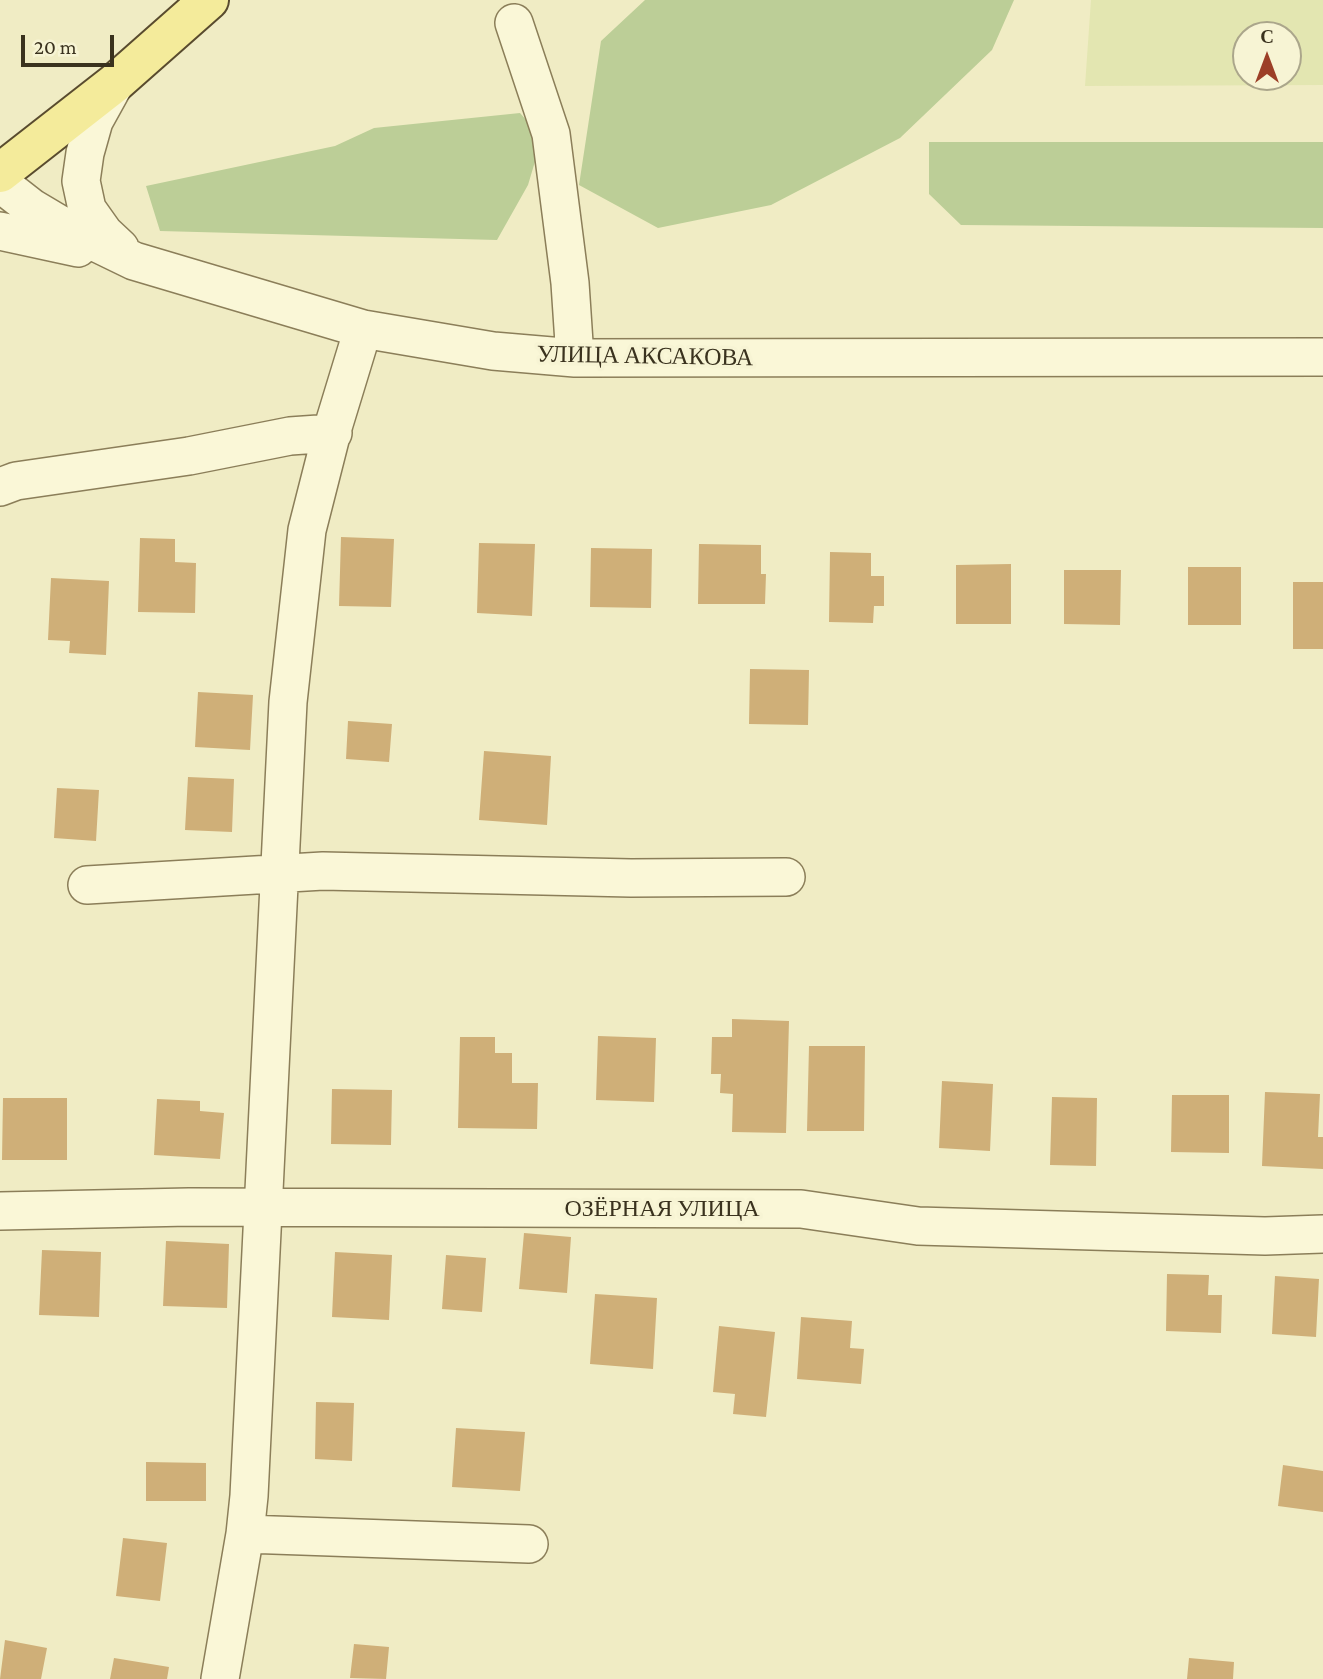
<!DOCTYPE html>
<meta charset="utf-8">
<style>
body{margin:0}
#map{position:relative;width:1323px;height:1679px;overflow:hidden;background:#f0ecc4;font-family:"Crimson Pro",serif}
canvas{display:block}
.north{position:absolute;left:1232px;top:21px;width:70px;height:70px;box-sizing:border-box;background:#f7f4d4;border:2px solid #aba68b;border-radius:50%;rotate:0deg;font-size:19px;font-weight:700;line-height:28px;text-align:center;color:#3a321e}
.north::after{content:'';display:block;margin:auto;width:24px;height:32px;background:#9c3f27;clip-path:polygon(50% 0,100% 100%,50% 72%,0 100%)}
.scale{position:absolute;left:21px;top:35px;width:93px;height:32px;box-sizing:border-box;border:4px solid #3a321e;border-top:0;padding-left:9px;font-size:21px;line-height:24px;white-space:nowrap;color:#3a321e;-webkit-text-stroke:5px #f7f4d4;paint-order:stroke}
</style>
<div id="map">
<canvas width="1323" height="1679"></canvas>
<div class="north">С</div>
<div class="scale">20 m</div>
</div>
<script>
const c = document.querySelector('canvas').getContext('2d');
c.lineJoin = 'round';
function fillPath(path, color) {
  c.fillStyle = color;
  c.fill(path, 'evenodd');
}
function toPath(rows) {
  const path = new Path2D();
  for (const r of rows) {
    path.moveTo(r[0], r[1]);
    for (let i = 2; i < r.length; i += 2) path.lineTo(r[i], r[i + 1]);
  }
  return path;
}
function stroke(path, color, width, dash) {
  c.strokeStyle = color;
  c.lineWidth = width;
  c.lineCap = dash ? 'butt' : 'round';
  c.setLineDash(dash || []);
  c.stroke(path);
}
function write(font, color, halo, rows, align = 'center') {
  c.font = font + ' "Crimson Pro",serif';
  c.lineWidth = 7;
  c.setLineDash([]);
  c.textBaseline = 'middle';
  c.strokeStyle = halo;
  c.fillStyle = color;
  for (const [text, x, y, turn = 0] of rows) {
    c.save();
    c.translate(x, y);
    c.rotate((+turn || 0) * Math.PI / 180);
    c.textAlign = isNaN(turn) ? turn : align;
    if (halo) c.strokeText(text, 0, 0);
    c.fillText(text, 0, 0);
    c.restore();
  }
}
fillPath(toPath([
 [1091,0,1323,0,1323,85,1085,86],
 [1246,35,1288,35,1288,77,1246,77]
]), '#e3e6b1');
fillPath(toPath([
 [645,0,1014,0,992,50,900,138,771,205,658,228,579,185,601,41],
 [520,113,542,138,528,185,497,240,160,231,146,186,335,146,374,128],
 [929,142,1323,142,1323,228,961,225,929,194]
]), '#bcce97');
fillPath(toPath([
 [341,537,394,539,391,607,339,606],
 [140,538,175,539,175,562,196,563,195,613,138,612],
 [479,543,535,544,532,616,477,613],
 [699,544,761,545,761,574,766,574,765,604,698,604],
 [591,548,652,549,651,608,590,607],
 [830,552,871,553,871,576,884,576,884,606,874,606,873,623,829,622],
 [1011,564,1011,624,956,624,956,565],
 [1188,567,1241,567,1241,625,1188,625],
 [1064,570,1121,570,1120,625,1064,624],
 [51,578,109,581,106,655,69,653,70,641,48,640],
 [1293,582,1323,582,1323,649,1293,649],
 [750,669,809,670,808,725,749,724],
 [198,692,253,695,250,750,195,747],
 [348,721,392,724,389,762,346,759],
 [484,751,551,756,547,825,479,820],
 [188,777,234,779,232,832,185,830],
 [57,788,99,790,96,841,54,838],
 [732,1019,789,1021,786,1133,732,1132,733,1094,720,1093,721,1074,711,1074,712,1037,732,1037],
 [598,1036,656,1038,654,1102,596,1100],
 [460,1037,495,1037,495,1053,512,1053,512,1083,538,1083,537,1129,458,1128],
 [809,1046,865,1046,864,1131,807,1131],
 [942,1081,993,1084,990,1151,939,1148],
 [332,1089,392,1090,391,1145,331,1144],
 [1265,1092,1320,1094,1318,1137,1323,1137,1323,1169,1262,1166],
 [1172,1095,1229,1095,1229,1153,1171,1152],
 [1052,1097,1097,1098,1096,1166,1050,1165],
 [3,1098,67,1098,67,1160,2,1160],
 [157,1099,200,1101,200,1111,224,1113,220,1159,154,1155],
 [524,1233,571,1237,567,1293,519,1289],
 [166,1241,229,1244,227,1308,163,1306],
 [42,1250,101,1252,99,1317,39,1315],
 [335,1252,392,1255,389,1320,332,1317],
 [446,1255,486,1258,482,1312,442,1309],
 [1167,1274,1209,1275,1208,1295,1222,1295,1221,1333,1166,1331],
 [1275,1276,1319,1279,1316,1337,1272,1334],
 [595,1294,657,1298,653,1369,590,1364],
 [801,1317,852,1321,850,1348,864,1349,861,1384,797,1379],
 [719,1326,775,1332,766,1417,733,1414,735,1394,713,1392],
 [316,1402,354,1403,352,1461,315,1459],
 [456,1428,525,1432,520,1491,452,1487],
 [146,1462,206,1463,206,1501,146,1501],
 [1283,1465,1323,1471,1323,1512,1278,1506],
 [123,1538,167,1543,160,1601,116,1596],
 [5,1640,47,1648,41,1679,0,1679],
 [354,1644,389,1647,386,1679,350,1678],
 [114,1658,169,1667,167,1679,110,1679],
 [1189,1658,1234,1662,1233,1679,1187,1679]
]), '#cfaf78');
const minor = toPath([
 [514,23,551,134,570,283,575,358],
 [115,83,94,121,85,153,81,181,87,209,104,233,120,248],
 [0,183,32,208,64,227,134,261,363,329,493,351,575,358,1323,357],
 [0,231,78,248],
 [0,487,16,481,189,456,290,436,333,433],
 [87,885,323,871,631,878,786,877],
 [0,1211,189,1207,801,1209,918,1226,1265,1236,1323,1234],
 [245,1534,529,1544],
 [220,1679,245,1534,249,1496,288,702,307,530,334,424,363,329]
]);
const major = toPath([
 [0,173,115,83,209,0]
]);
stroke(minor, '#8b7e59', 40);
stroke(major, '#594b2e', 42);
stroke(minor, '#faf7d7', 37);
stroke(major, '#f4eb9b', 38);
write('24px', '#3a321e', '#f7f4d4', [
 ["УЛИЦА АКСАКОВА",645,356,1],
 ["ОЗЁРНАЯ УЛИЦА",662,1209]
]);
</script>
